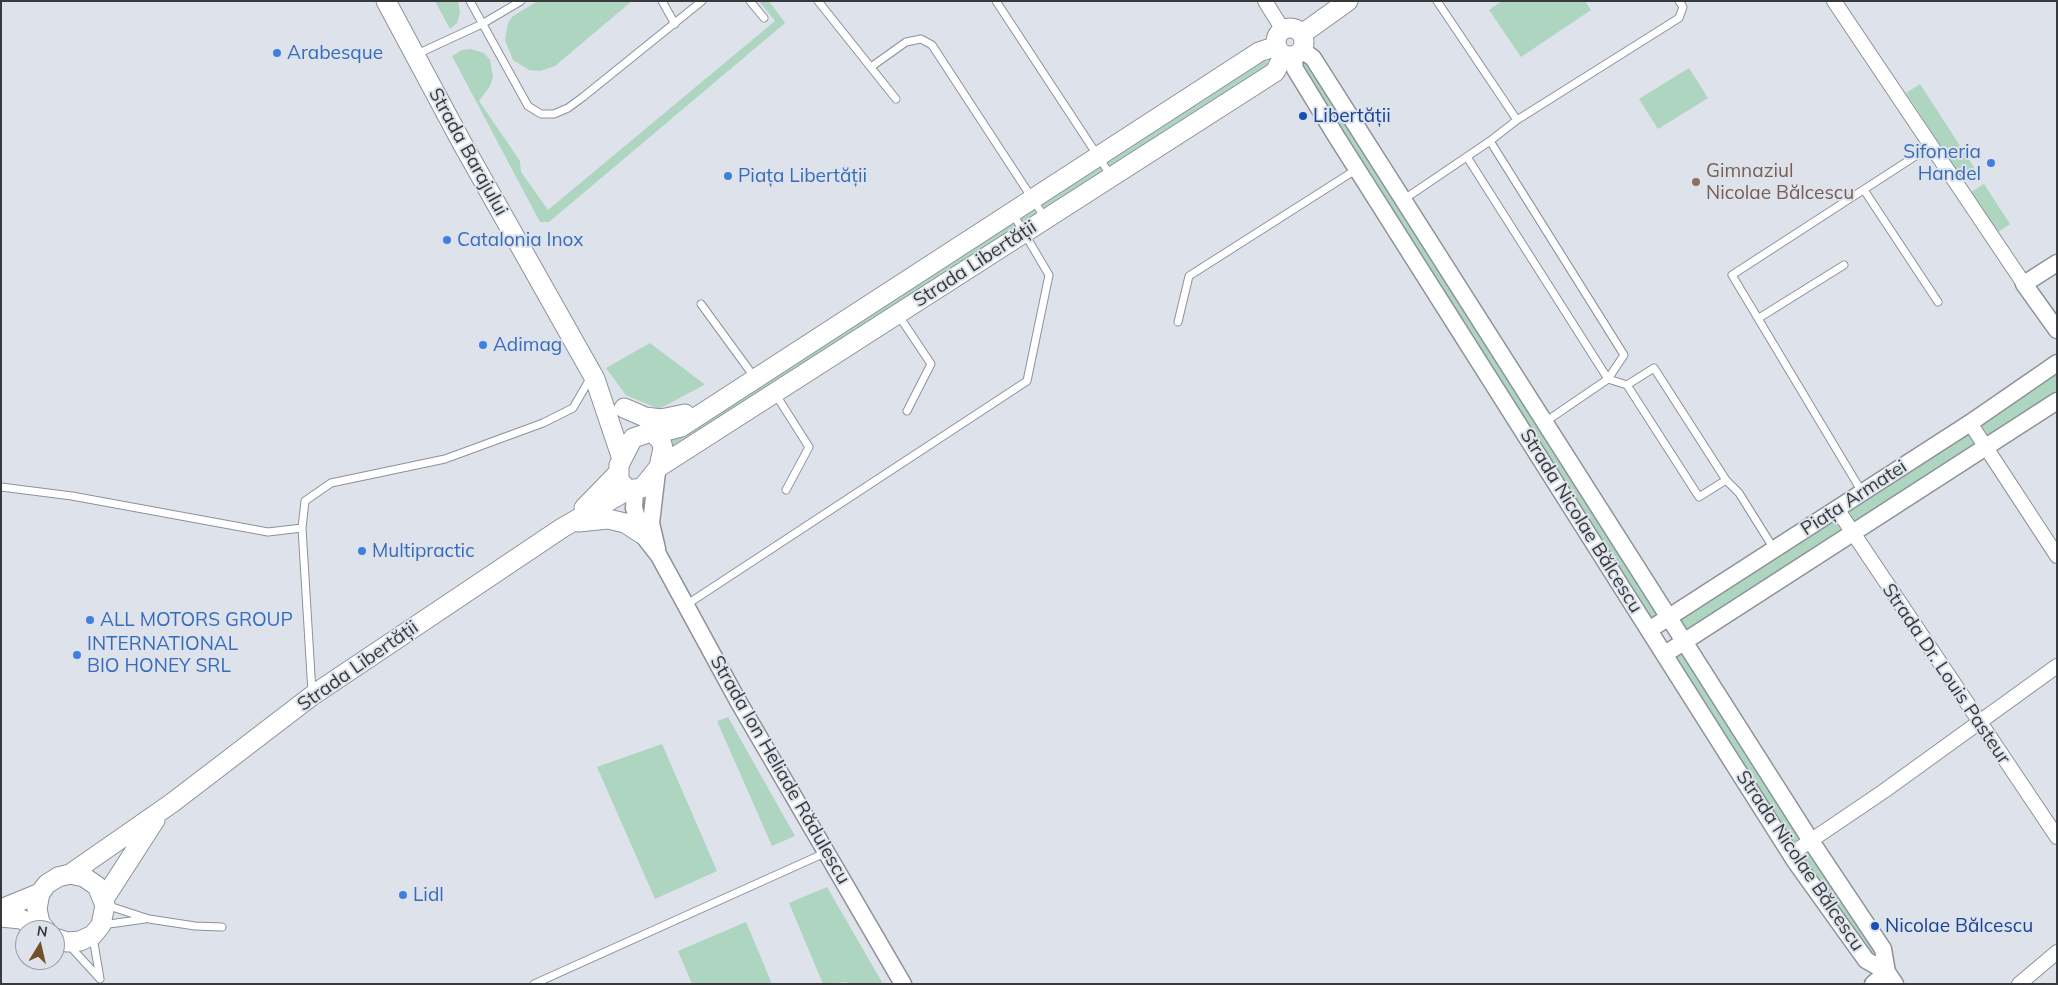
<!DOCTYPE html>
<meta charset="utf-8">
<style>
body{margin:0}
#map{position:relative;width:2058px;height:985px;overflow:hidden;background:#dde2eb;font-family:Mulish,sans-serif}
canvas{display:block}
.frame{position:absolute;inset:0;border:2px solid #37393c;pointer-events:none}
.north{position:absolute;left:15px;top:920px;width:50px;height:50px;box-sizing:border-box;background:#dde2eb;border:1px solid #9b9ea5;border-radius:50%;rotate:9deg;font-size:14px;font-weight:700;line-height:20px;text-align:center;color:#37393c}
.north::after{content:'';display:block;margin:auto;width:18px;height:22px;background:#725128;clip-path:polygon(50% 0,100% 100%,50% 72%,0 100%)}
</style>
<div id="map">
<canvas width="2058" height="985"></canvas>
<div class="frame"></div>
<div class="north">N</div>
</div>
<script>
const c = document.querySelector('canvas').getContext('2d');
c.lineJoin = 'round';
function fillPath(path, color) {
  c.fillStyle = color;
  c.fill(path, 'evenodd');
}
function toPath(rows) {
  const path = new Path2D();
  for (const r of rows) {
    if (r.length === 3) {
      path.moveTo(r[0] + r[2], r[1]);
      path.arc(r[0], r[1], r[2], 0, 2 * Math.PI);
      continue;
    }
    path.moveTo(r[0], r[1]);
    for (let i = 2; i < r.length; i += 2) path.lineTo(r[i], r[i + 1]);
  }
  return path;
}
function stroke(path, color, width, dash) {
  c.strokeStyle = color;
  c.lineWidth = width;
  c.lineCap = dash ? 'butt' : 'round';
  c.setLineDash(dash || []);
  c.stroke(path);
}
function write(font, color, halo, rows, align = 'center') {
  c.font = font + ' Mulish,sans-serif';
  c.lineWidth = 4;
  c.setLineDash([]);
  c.textBaseline = 'middle';
  c.strokeStyle = halo;
  c.fillStyle = color;
  for (const [text, x, y, turn = 0] of rows) {
    c.save();
    c.translate(x, y);
    c.rotate((+turn || 0) * Math.PI / 180);
    c.textAlign = isNaN(turn) ? turn : align;
    if (halo) c.strokeText(text, 0, 0);
    c.fillText(text, 0, 0);
    c.restore();
  }
}
fillPath(toPath([
 [435,1,458,1,460,12,457,23,450,29],
 [538,1,632,1,555,66,540,71,529,70,513,60,505,40,508,23,513,16],
 [759,1,769,1,785,23,549,222,540,222,452,56,462,50,471,49,484,53,490,60,493,77,490,86,479,101,520,161,521,172,548,210,775,21],
 [1502,1,1585,1,1591,10,1521,57,1489,10],
 [1259,52,1275,72,659,467,663,448,681,427],
 [1313,58,1670,617,2051,367,2057,375,2057,401,1685,641,1811,841,1887,972,1795,861,1665,654,1685,642,1670,617,1649,630,1295,69],
 [1689,68,1708,98,1658,129,1639,99],
 [1920,84,1975,169,1961,177,1906,93],
 [1984,184,2010,224,1997,233,1971,192],
 [650,343,704,384,704,385,659,409,626,395,606,368],
 [728,717,795,836,772,846,717,721],
 [662,744,717,871,655,899,597,767],
 [827,887,883,984,848,984,847,982,823,984,789,903],
 [746,922,772,984,692,984,678,951]
]), '#add5bf');
const service = toPath([
 [470,1,528,106,541,114,554,114,568,108,583,97,702,1],
 [662,1,675,24],
 [750,1,764,18],
 [818,1,896,99],
 [996,1,1111,176],
 [1437,1,1517,120],
 [415,55,482,24,521,1],
 [871,67,906,42,921,39,932,45,1045,218],
 [1490,141,1624,355,1608,379,1545,422],
 [1467,157,1608,379,1627,385,1699,497,1726,480,1654,368,1627,385],
 [1864,190,1938,302],
 [1403,200,1490,141,1517,120,1679,18,1683,7,1679,1],
 [701,304,755,378],
 [899,316,931,364,907,411],
 [1759,318,1844,265],
 [1178,322,1189,276,1357,169],
 [776,395,809,447,786,490],
 [1726,480,1739,493,1774,549],
 [1,487,72,496,268,532,302,528],
 [1862,492,1732,275,1931,146],
 [686,605,1027,381,1049,275,1013,214],
 [312,692,302,528,305,501,331,483,445,459,543,423,573,408,591,377],
 [106,905,149,919,195,926,222,927],
 [102,925,145,919],
 [93,937,100,979],
 [68,944,100,979],
 [534,984,827,852]
]);
const minor = toPath([
 [1265,1,1283,30],
 [1834,1,2024,284],
 [1970,423,2057,556],
 [1837,509,2057,837],
 [1791,854,1884,791,2057,666],
 [2019,984,2057,952]
]);
const tertiary = toPath([
 [1302,50,1313,58,1811,841,1883,949,1887,972],
 [1293,56,1295,69,1336,136,1795,861,1866,960,1887,972,1895,984],
 [2057,263,2024,284,2057,330],
 [657,472,651,523,657,549],
 [635,490,634,508,642,534,659,556,738,701,903,984],
 [1649,630,1970,423,2057,363],
 [1665,654,2057,401],
 [1873,984,1887,972]
]);
const secondary = toPath([
 [386,1,462,143,595,379,622,459],
 [1290,42,14],
 [1302,34,1348,1],
 [624,408,645,417,661,419,685,414],
 [648,433,654,434,661,441,663,448,659,467,642,488,628,490,619,480,619,465,633,438,648,433],
 [654,434,681,427,1259,52,1277,46],
 [659,467,1275,72,1284,55],
 [584,508,618,473],
 [578,522,608,519,625,523,642,534],
 [70,874,172,803,313,695,562,528,628,490],
 [104,899,155,820],
 [1,909,40,893],
 [1,917,21,919,41,930],
 [46,930,40,923,37,909,40,893,47,884,58,877,70,874,84,877,97,886,105,905,101,925,93,935,80,941,67,942,55,938]
]);
stroke(service, '#8d929a', 9);
stroke(minor, '#8d929a', 16);
stroke(tertiary, '#8d929a', 19);
stroke(secondary, '#8d929a', 21);
stroke(service, '#fff', 7);
stroke(minor, '#fff', 14);
stroke(tertiary, '#fff', 16);
stroke(secondary, '#fff', 19);
for (const [x, y, r, color] of [
 [277,53,5,"#3f7fe0"],
 [1303,116,5,"#1a4fb4"],
 [1991,163,5,"#3f7fe0"],
 [728,176,5,"#3f7fe0"],
 [1696,182,5,"#8d6e63"],
 [447,240,5,"#3f7fe0"],
 [483,345,5,"#3f7fe0"],
 [362,551,5,"#3f7fe0"],
 [90,620,5,"#3f7fe0"],
 [77,655,5,"#3f7fe0"],
 [403,895,5,"#3f7fe0"],
 [1875,926,5,"#1a4fb4"]
]) {
  const dot = new Path2D();
  dot.arc(x, y, r, 0, 2 * Math.PI);
  c.fillStyle = color;
  c.fill(dot);
  stroke(dot, '#dde2eb', 2);
}
write('19px', '#366cbe', '#dde2eb', [
 ["Arabesque",287,53],
 ["Sifoneria",1981,152,"right"],
 ["Handel",1981,174,"right"],
 ["Piața Libertății",738,176],
 ["Catalonia Inox",457,240],
 ["Adimag",493,345],
 ["Multipractic",372,551],
 ["ALL MOTORS GROUP",100,620],
 ["INTERNATIONAL",87,644],
 ["BIO HONEY SRL",87,666],
 ["Lidl",413,895]
], 'left');
write('19px', '#164399', '#dde2eb', [
 ["Libertății",1313,116],
 ["Nicolae Bălcescu",1885,926]
], 'left');
write('19px', '#37393c', '#dde2eb', [
 ["Strada Barajului",468,152,61],
 ["Strada Libertății",975,264,-33],
 ["Piața Armatei",1854,498,-33],
 ["Strada Nicolae Bălcescu",1581,521,58],
 ["Strada Libertății",358,666,-35],
 ["Strada Dr. Louis Pasteur",1946,674,56],
 ["Strada Ion Heliade Rădulescu",780,770,60],
 ["Strada Nicolae Bălcescu",1800,861,56]
]);
write('19px', '#785e54', '#dde2eb', [
 ["Gimnaziul",1706,171],
 ["Nicolae Bălcescu",1706,193]
], 'left');
</script>
